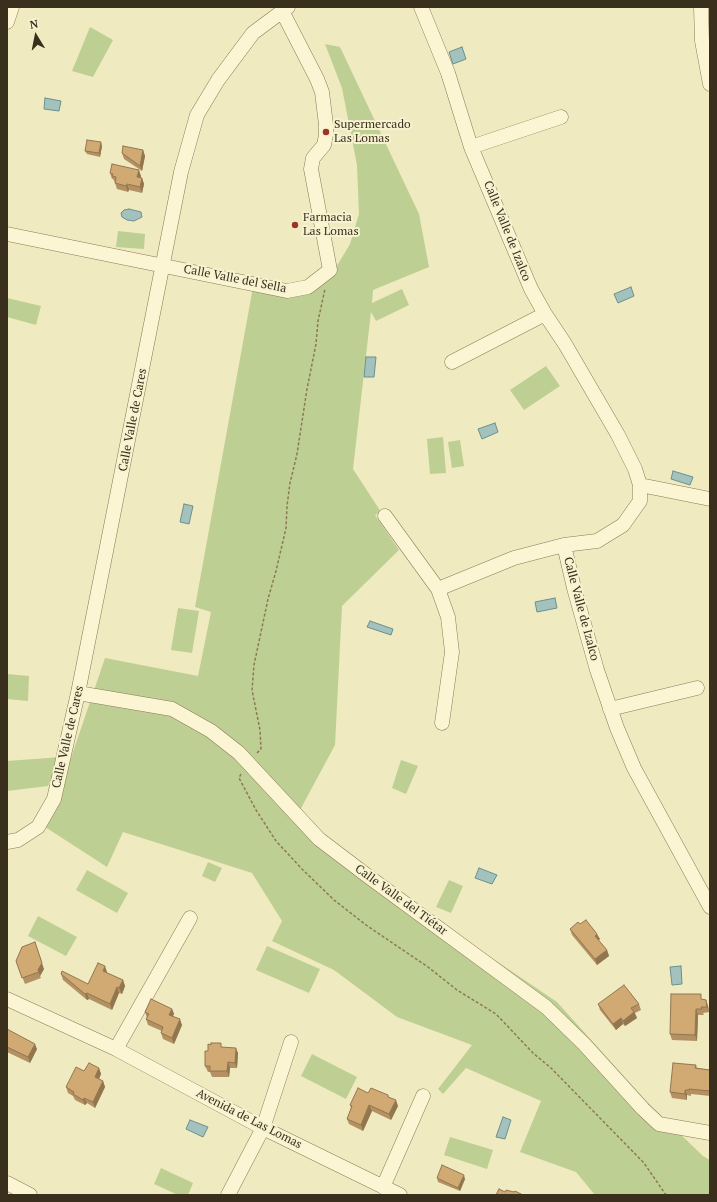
<!DOCTYPE html>
<meta charset="utf-8">
<style>
body{margin:0}
#map{position:relative;width:717px;height:1202px;overflow:hidden;background:#f0eac0;font-family:"PT Serif",serif}
canvas{display:block}
.frame{position:absolute;inset:0;border:8px solid #392f1c;pointer-events:none}
.north{position:absolute;left:16px;top:16px;width:40px;height:40px;-webkit-text-stroke:3px #f7f2d0;paint-order:stroke;rotate:350deg;font-size:11px;font-weight:700;line-height:16px;text-align:center;color:#392f1c}
.north::after{content:'';display:block;margin:auto;width:14px;height:18px;background:#392f1c;clip-path:polygon(50% 0,100% 100%,50% 72%,0 100%)}
</style>
<div id="map">
<canvas width="717" height="1202"></canvas>
<div class="frame"></div>
<div class="north">N</div>
</div>
<script>
const c = document.querySelector('canvas').getContext('2d');
c.lineJoin = 'round';
function fillPath(path, color) {
  c.fillStyle = color;
  c.fill(path, 'evenodd');
}
function toPath(rows) {
  const path = new Path2D();
  for (const r of rows) {
    path.moveTo(r[0], r[1]);
    for (let i = 2; i < r.length; i += 2) path.lineTo(r[i], r[i + 1]);
  }
  return path;
}
function stroke(path, color, width, dash) {
  c.strokeStyle = color;
  c.lineWidth = width;
  c.lineCap = dash ? 'butt' : 'round';
  c.setLineDash(dash || []);
  c.stroke(path);
}
function write(font, color, halo, rows, align = 'center') {
  c.font = font + ' "PT Serif",serif';
  c.lineWidth = 4;
  c.setLineDash([]);
  c.textBaseline = 'middle';
  c.strokeStyle = halo;
  c.fillStyle = color;
  for (const [text, x, y, turn = 0] of rows) {
    c.save();
    c.translate(x, y);
    c.rotate((+turn || 0) * Math.PI / 180);
    c.textAlign = isNaN(turn) ? turn : align;
    if (halo) c.strokeText(text, 0, 0);
    c.fillText(text, 0, 0);
    c.restore();
  }
}
fillPath(toPath([
 [90,27,113,40,93,77,72,71],
 [325,44,340,47,419,214,429,267,373,290,372,303,402,289,409,305,376,321,371,312,353,469,381,512,375,515,399,550,342,606,335,745,299,812,328,840,378,881,557,1002,650,1105,703,1156,710,1160,710,1195,595,1195,576,1172,520,1152,541,1101,466,1068,443,1094,438,1089,472,1045,397,1017,334,970,272,941,282,921,252,873,123,832,107,867,42,825,58,796,105,658,198,676,211,612,195,607,253,287,284,295,332,274,350,244,359,214,357,165,342,88],
 [118,231,145,234,144,249,116,247],
 [7,298,41,306,36,325,7,317],
 [546,366,560,386,524,410,510,390],
 [443,437,446,473,430,474,427,439],
 [460,440,464,466,452,468,448,442],
 [178,608,199,611,192,653,171,650],
 [7,674,29,676,28,701,7,699],
 [61,757,48,786,7,791,7,761],
 [401,760,418,766,406,794,392,788],
 [208,862,222,868,215,882,202,876],
 [87,870,128,893,117,913,76,890],
 [449,880,463,886,451,913,436,907],
 [38,916,77,937,66,956,28,936],
 [267,946,320,969,309,993,256,970],
 [312,1054,357,1077,346,1099,301,1076],
 [450,1137,493,1150,487,1169,444,1155],
 [161,1168,193,1183,188,1195,178,1195,154,1184]
]), '#becf93');
const water = toPath([
 [462,47,466,59,453,64,449,52,462,47],
 [45,98,61,101,59,111,44,109,45,98],
 [129,209,141,212,142,217,134,221,127,220,122,217,121,213,124,210,129,209],
 [631,287,634,296,618,303,614,294,631,287],
 [366,357,376,357,374,377,364,377,366,357],
 [495,423,498,432,482,439,478,429,495,423],
 [673,471,693,477,690,485,671,479,673,471],
 [184,504,193,506,189,524,180,522,184,504],
 [555,598,557,608,537,612,535,602,555,598],
 [370,621,393,629,391,635,367,627,370,621],
 [479,868,497,875,492,884,475,878,479,868],
 [681,966,682,984,672,985,670,967,681,966],
 [503,1117,511,1120,505,1139,496,1137,503,1117],
 [190,1120,208,1127,203,1137,186,1129,190,1120]
]);
fillPath(water, '#a3c2be');
stroke(water, '#6a908d', 1);
const minor = toPath([
 [421,7,448,73,471,147,531,289,545,314,565,344,618,435,635,469,640,485,640,501,623,525,597,541,564,545,574,588,597,670,617,728,634,768,710,907],
 [701,7,702,41,710,84],
 [7,22,12,7],
 [471,147,561,117],
 [7,234,287,291,308,287,330,270,311,169,313,158,324,145,326,135,326,125,322,92,317,79,282,11],
 [452,362,545,314],
 [640,485,710,499],
 [385,516,438,589],
 [78,693,172,709,211,731,239,753,319,839,369,877,546,1007,584,1044,643,1109,659,1124,710,1133],
 [610,709,697,688],
 [442,723,452,652,448,617,438,589,514,558,564,545],
 [7,842,18,840,38,827,54,799,78,693,181,172,197,115,218,80,253,33,288,7],
 [7,999,116,1049,263,1128,400,1195],
 [116,1049,190,918],
 [7,1183,30,1195],
 [383,1187,423,1096],
 [228,1195,263,1128,291,1042]
]);
stroke(minor, '#8a7a57', 15);
stroke(toPath([
 [257,753,261,749,260,730,252,690,254,665,268,599,276,571,286,528,287,506,290,483,297,454,307,389,316,344,318,321,325,289],
 [241,774,239,778,256,810,276,841,302,869,334,900,366,925,428,967,457,990,496,1014,533,1053,551,1068,644,1163,666,1195]
]), '#8a7a57', 1.5, [3, 2]);
stroke(minor, '#fbf5d3', 14);
fillPath(toPath([
 [102,146,100,157,87,154,85,151],
 [143,150,145,156,142,171,124,159,122,153],
 [110,173,141,176,140,178,142,178,144,184,142,193,129,190,128,192,117,189,115,183,115,182,113,179,112,179],
 [580,924,600,939,598,940,607,950,609,956,597,965,572,935,570,929],
 [16,961,44,969,40,976,41,978,25,984],
 [107,972,107,973,123,980,125,986,122,994,119,993,112,1010,89,999,87,1000,63,980,61,974,88,984],
 [703,999,706,1000,708,1006,709,1012,703,1013,704,1015,698,1015,697,1041,672,1040,670,1034],
 [598,1004,639,1004,641,1010,635,1013,637,1018,625,1026,623,1024,616,1030,600,1010],
 [172,1009,174,1014,173,1016,182,1025,174,1044,163,1039,161,1033,162,1031,148,1025,146,1019,147,1018,145,1012],
 [7,1029,37,1049,30,1063,7,1052],
 [222,1047,238,1053,237,1068,230,1068,229,1077,212,1077,210,1072,208,1072,205,1066],
 [696,1065,697,1068,710,1070,710,1096,691,1094,691,1096,687,1095,687,1100,672,1098,670,1092],
 [99,1068,101,1074,99,1079,103,1081,105,1087,95,1108,87,1103,85,1105,75,1100,73,1096,68,1093,66,1087],
 [368,1093,388,1095,389,1098,398,1106,391,1120,372,1111,363,1131,349,1124,347,1119,351,1108,350,1105],
 [437,1178,465,1179,460,1191,438,1182]
]), '#b39163');
fillPath(toPath([
 [101,142,102,146,100,157,99,153],
 [143,150,145,156,142,171,140,166],
 [139,170,141,176,139,183,137,177],
 [142,178,144,184,142,193,140,187],
 [127,184,129,190,128,192,126,186],
 [597,934,600,939,597,942,595,936],
 [35,942,44,969,40,976,38,970],
 [607,950,609,956,597,965,595,959],
 [105,966,107,972,105,977,103,971],
 [123,980,125,986,122,994,119,988],
 [117,987,119,993,112,1010,110,1004],
 [87,993,89,999,87,1000,85,994],
 [706,1000,708,1006,709,1012,707,1007],
 [172,1009,174,1014,171,1020,169,1015],
 [696,1009,698,1015,697,1041,695,1035],
 [634,1012,637,1018,625,1026,623,1021],
 [621,1018,623,1024,616,1030,613,1024],
 [180,1019,182,1025,174,1044,172,1038],
 [35,1044,37,1049,30,1063,28,1057],
 [236,1048,238,1053,237,1068,235,1063],
 [228,1062,230,1068,229,1077,227,1071],
 [99,1068,101,1074,97,1083,95,1077],
 [103,1081,105,1087,95,1108,93,1102],
 [685,1090,687,1095,687,1100,685,1094],
 [84,1098,87,1103,85,1105,83,1100],
 [396,1100,398,1106,391,1120,389,1114],
 [369,1105,372,1111,363,1131,361,1125],
 [464,1175,465,1179,460,1191,458,1188]
]), '#927650');
const building = toPath([
 [87,140,101,142,99,153,85,151,87,140],
 [123,146,143,150,140,166,122,153,123,146],
 [112,164,139,170,137,177,142,178,140,187,127,184,126,186,115,183,116,177,112,176,113,174,110,173,112,164],
 [586,920,597,934,595,936,607,950,595,959,570,929,578,922,580,924,586,920],
 [35,942,42,963,38,970,39,972,22,978,16,961,22,947,35,942],
 [98,963,105,966,103,971,123,980,119,988,117,987,110,1004,87,993,85,994,61,974,62,971,88,984,98,963],
 [624,985,639,1004,631,1008,634,1012,623,1021,621,1018,613,1024,598,1004,624,985],
 [671,994,701,994,701,999,706,1000,707,1007,701,1007,702,1009,696,1009,695,1035,670,1034,671,994],
 [151,999,172,1009,169,1015,180,1019,172,1038,161,1033,163,1027,146,1019,149,1014,145,1012,151,999],
 [7,1029,35,1044,28,1057,7,1047,7,1029],
 [211,1043,221,1043,221,1047,236,1048,235,1063,228,1062,227,1071,210,1071,210,1066,205,1066,205,1051,208,1051,208,1044,211,1045,211,1043],
 [89,1063,99,1068,95,1077,103,1081,93,1102,84,1098,83,1100,73,1094,74,1092,66,1087,76,1067,84,1071,89,1063],
 [673,1063,696,1065,695,1068,710,1070,710,1091,689,1089,689,1090,685,1090,685,1094,670,1092,673,1063],
 [358,1088,368,1093,371,1088,388,1095,388,1097,396,1100,389,1114,369,1105,361,1125,347,1119,352,1106,350,1105,358,1088],
 [442,1165,464,1175,458,1188,437,1178,442,1165],
 [499,1189,505,1192,506,1190,514,1192,515,1191,523,1195,496,1195,499,1189]
]);
fillPath(building, '#d0a973');
stroke(building, '#927650', 1);
for (const [x, y, r, color] of [
 [326,132,4,"#9c3624"],
 [295,225,4,"#9c3624"]
]) {
  const dot = new Path2D();
  dot.arc(x, y, r, 0, 2 * Math.PI);
  c.fillStyle = color;
  c.fill(dot);
  stroke(dot, '#f7f2d0', 1.5);
}
write('12px', '#392f1c', '#f7f2d0', [
 ["Supermercado",334,125],
 ["Las Lomas",334,139],
 ["Farmacia",303,218],
 ["Las Lomas",303,232]
], 'left');
write('12px', '#392f1c', '#f7f2d0', [
 ["Calle Valle de Izalco",507,231,68],
 ["Calle Valle del Sella",235,279,11],
 ["Calle Valle de Cares",133,420,-79],
 ["Calle Valle de Izalco",581,609,75],
 ["Calle Valle de Cares",68,737,-77],
 ["Calle Valle del Tiétar",401,900,36],
 ["Avenida de Las Lomas",249,1119,27]
]);
</script>
